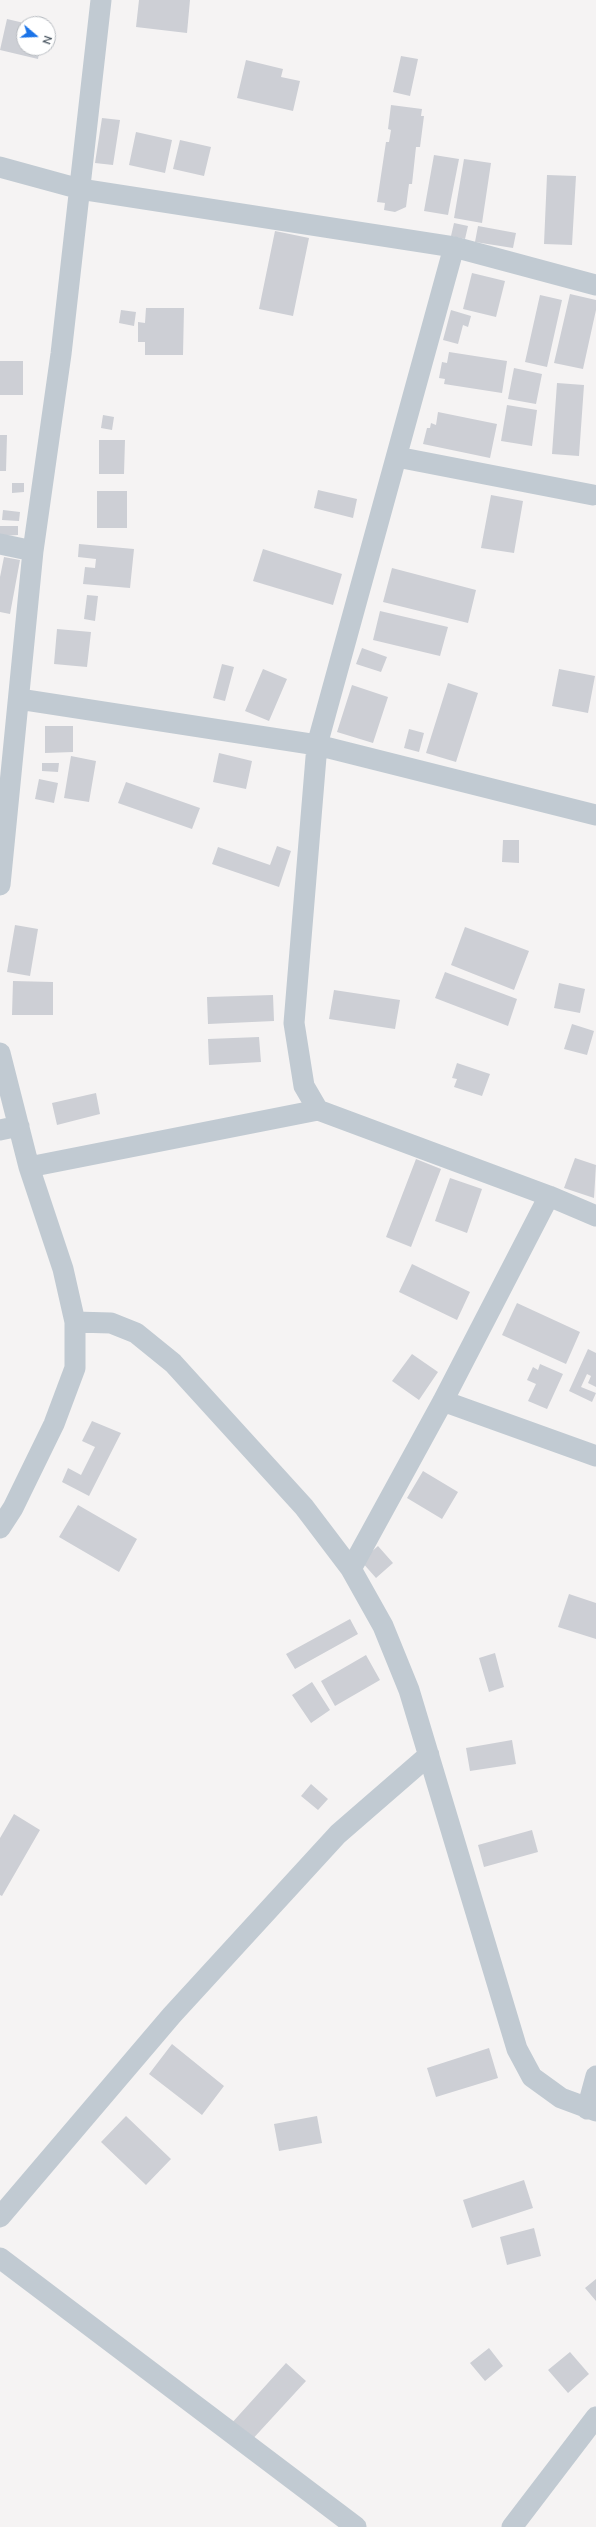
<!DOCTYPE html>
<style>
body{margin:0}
#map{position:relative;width:596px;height:2527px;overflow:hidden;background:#f5f3f3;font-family:"Nunito Sans",sans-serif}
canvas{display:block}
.north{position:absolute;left:16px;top:16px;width:40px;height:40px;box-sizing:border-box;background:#fff;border:1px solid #b7bbc0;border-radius:50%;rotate:109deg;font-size:11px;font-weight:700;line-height:16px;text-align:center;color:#4a5661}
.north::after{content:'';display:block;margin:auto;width:14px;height:18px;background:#1a73e8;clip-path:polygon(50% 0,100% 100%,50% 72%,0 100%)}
</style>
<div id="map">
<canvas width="596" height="2527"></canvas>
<div class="north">N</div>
</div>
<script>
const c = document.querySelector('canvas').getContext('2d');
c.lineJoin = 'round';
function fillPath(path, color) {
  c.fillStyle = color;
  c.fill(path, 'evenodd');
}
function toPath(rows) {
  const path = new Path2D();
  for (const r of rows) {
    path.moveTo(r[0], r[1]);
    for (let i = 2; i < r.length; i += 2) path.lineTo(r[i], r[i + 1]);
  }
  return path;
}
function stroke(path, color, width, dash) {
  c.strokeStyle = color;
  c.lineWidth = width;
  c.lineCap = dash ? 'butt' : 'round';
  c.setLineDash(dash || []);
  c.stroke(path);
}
fillPath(toPath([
 [139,0,190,0,187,33,136,27],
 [7,19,24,23,24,48,40,48,38,59,0,50],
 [401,56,418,59,410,96,393,92],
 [246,60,283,69,281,77,300,81,293,111,237,98],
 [391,105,422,109,421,116,424,116,420,147,416,147,412,184,409,184,406,207,395,212,384,210,385,203,377,202,386,142,389,142,391,130,388,129],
 [102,118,120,120,113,165,95,163],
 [136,132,172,140,165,173,129,165],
 [180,140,211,147,204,176,173,169],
 [434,155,459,159,448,215,424,211],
 [464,159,491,163,482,223,454,218],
 [547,175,576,176,572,245,544,244],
 [454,223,468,226,465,239,451,236],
 [478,226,516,233,513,248,475,242],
 [275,231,309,238,293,316,259,309],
 [472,273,505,281,496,317,463,309],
 [570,294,596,300,596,310,583,369,554,363],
 [540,295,562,300,547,367,525,362],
 [146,308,184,308,183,355,145,355,145,342,138,342,138,322,145,323],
 [121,310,136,312,134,326,119,323],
 [451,310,471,316,468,327,463,325,458,344,443,340],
 [449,352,507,361,502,393,444,384,445,379,439,378,442,362,447,363],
 [0,361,23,361,23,395,0,395],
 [514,368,542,374,536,404,508,399],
 [557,383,584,385,579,456,552,454],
 [507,405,537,410,532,446,501,441],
 [438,412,497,424,490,458,423,444,427,428,430,428,431,423,436,425],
 [103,415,114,417,112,430,101,428],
 [0,435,7,435,6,471,0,471],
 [99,440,125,440,124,474,99,474],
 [12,483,24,483,24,492,12,493],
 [318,490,357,499,353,518,314,508],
 [97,491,127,491,127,528,97,528],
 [491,495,523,501,514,553,481,548],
 [3,510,20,512,19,521,2,520],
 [0,526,18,526,18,535,0,536],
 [79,544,134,549,130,588,83,584,85,567,95,568,96,559,78,557],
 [263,549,342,574,333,605,253,581],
 [4,557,20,560,10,614,0,612,0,577],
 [392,568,476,590,468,623,383,602],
 [87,595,98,596,95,621,84,619],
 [380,611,448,627,440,656,373,640],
 [57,629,91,632,87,667,54,664],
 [362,648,387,657,381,672,356,664],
 [222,664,234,667,225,701,213,698],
 [263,669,287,679,269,721,245,711],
 [559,669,595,676,588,713,552,706],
 [448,683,478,693,456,762,426,753],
 [352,685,388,697,373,743,337,732],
 [45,726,73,726,73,752,45,753],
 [409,729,424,733,419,752,404,748],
 [219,753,252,761,246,789,213,782],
 [71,756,96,761,89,802,64,798],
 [42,763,59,763,58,772,42,771],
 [39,779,58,783,54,803,35,799],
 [126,782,200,808,192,829,118,803],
 [503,840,519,840,519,863,502,862],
 [277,846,291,851,279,887,212,864,218,847,270,865],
 [15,925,38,929,30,976,7,972],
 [465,927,529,951,514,990,451,965],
 [445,972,517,999,508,1026,435,998],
 [13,981,53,982,53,1015,12,1015],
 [559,983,585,989,580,1013,554,1008],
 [334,990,400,1000,395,1029,329,1019],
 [273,995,274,1021,208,1024,207,997],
 [572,1024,594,1031,587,1055,564,1049],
 [259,1037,261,1062,209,1065,208,1039],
 [457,1063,490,1074,482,1096,454,1087,457,1079,452,1078],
 [96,1093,100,1114,57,1125,52,1103],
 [575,1158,596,1165,594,1198,564,1188],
 [416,1159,441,1169,411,1247,386,1237],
 [450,1178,482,1189,467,1233,435,1221],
 [412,1264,470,1292,457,1320,399,1292],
 [517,1303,580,1332,566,1364,502,1335],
 [588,1349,596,1353,596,1387,588,1383,591,1376,587,1374,581,1387,596,1393,592,1402,569,1391],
 [412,1354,438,1372,419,1400,392,1381],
 [540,1364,563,1374,547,1409,528,1401,536,1384,527,1380,533,1367,538,1370],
 [92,1421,121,1433,89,1496,62,1482,68,1468,81,1475,95,1447,82,1441],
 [423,1471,458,1492,442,1519,407,1498],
 [78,1505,137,1539,119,1572,59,1537],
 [378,1546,393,1563,376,1578,361,1561],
 [569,1594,596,1603,596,1639,558,1627],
 [350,1619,358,1634,295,1669,286,1654],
 [495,1653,504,1687,489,1692,479,1658],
 [366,1655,380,1680,335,1706,321,1681],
 [312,1682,330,1710,311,1723,292,1695],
 [512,1740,516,1764,470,1771,466,1748],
 [311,1784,328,1799,318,1810,301,1796],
 [14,1814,40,1830,2,1896,0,1895,0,1838],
 [532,1830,538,1852,484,1867,478,1845],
 [172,2044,224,2086,202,2115,149,2074],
 [489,2048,498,2078,436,2097,427,2068],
 [126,2116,171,2159,146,2185,101,2142],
 [317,2116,322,2143,279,2151,274,2124],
 [524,2180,533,2208,472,2228,463,2200],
 [534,2228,541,2256,507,2265,500,2237],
 [596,2279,596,2301,585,2288],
 [489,2348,503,2366,485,2381,470,2363],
 [570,2352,589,2374,568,2393,548,2370],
 [286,2363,306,2381,249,2443,230,2425]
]), '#cdcfd5');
stroke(toPath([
 [0,167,80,189,454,247,596,285],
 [397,457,593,495],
 [0,544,33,551],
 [19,699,317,745,596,815],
 [0,885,33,551,61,354,101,0],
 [0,1053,29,1167,63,1269,75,1322,75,1368,54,1424,13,1508,0,1528],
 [318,1110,304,1086,294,1023,317,745,454,247],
 [0,1130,19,1126],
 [29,1167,318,1110,549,1196,596,1216],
 [75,1322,111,1323,136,1333,173,1363,304,1507,351,1569,383,1626,409,1690,517,2049,532,2077,561,2098,596,2111],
 [443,1401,596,1456],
 [351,1569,443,1401,549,1196],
 [587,2109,596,2076],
 [0,2217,172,2015,338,1834,429,1755],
 [0,2258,356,2527],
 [512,2527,596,2417]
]), '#c1cad2', 21);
</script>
